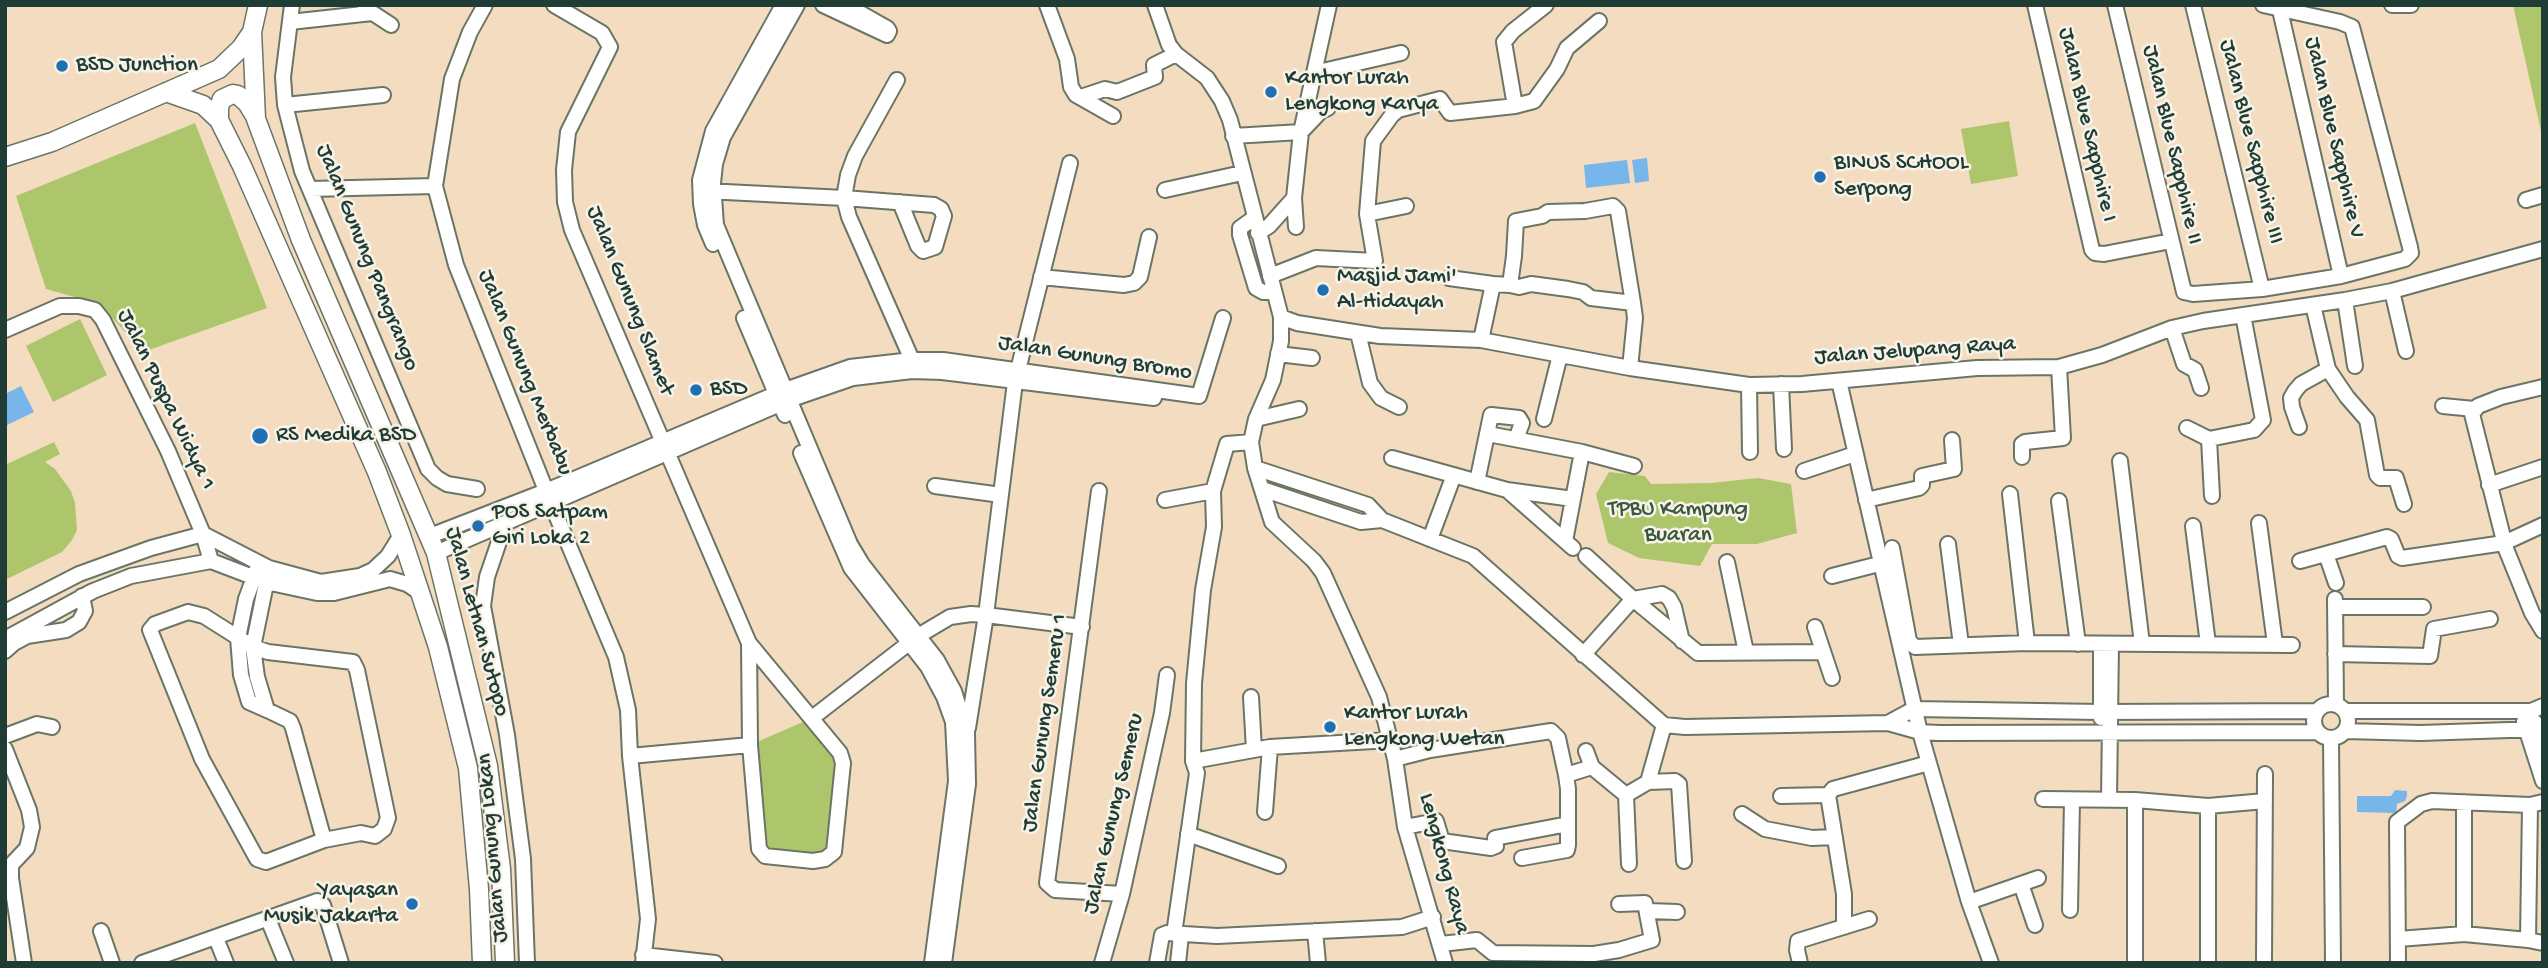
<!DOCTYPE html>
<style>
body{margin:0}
#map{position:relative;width:2548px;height:968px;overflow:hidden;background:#f4dcc1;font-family:"Gochi Hand",sans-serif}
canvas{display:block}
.frame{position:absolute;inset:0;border:7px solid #1f3d34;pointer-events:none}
</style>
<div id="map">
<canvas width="2548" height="968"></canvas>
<div class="frame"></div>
</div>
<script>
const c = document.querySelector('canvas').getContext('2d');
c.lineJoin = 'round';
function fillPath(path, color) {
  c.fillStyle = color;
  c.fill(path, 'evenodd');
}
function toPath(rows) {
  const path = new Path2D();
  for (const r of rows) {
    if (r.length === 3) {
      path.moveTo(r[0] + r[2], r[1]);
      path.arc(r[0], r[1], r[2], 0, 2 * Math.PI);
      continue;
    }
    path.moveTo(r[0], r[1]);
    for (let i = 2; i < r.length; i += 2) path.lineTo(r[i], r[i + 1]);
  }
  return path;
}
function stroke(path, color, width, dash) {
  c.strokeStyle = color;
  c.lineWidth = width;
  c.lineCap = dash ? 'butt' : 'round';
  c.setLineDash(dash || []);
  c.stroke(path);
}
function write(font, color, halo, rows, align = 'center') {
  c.font = font + ' "Gochi Hand",sans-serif';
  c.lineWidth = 5;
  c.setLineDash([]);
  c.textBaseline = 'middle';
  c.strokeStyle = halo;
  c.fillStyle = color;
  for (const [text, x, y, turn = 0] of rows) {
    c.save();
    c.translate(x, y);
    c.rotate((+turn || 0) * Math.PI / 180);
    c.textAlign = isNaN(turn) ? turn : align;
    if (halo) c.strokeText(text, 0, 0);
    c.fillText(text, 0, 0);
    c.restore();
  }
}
fillPath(toPath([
 [2513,5,2543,5,2543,140],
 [2009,121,2018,176,1971,184,1961,129],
 [195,123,267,308,143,352,100,304,46,289,16,196],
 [80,319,107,375,53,402,26,346],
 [54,442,60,454,45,462,55,469,71,491,75,503,77,530,72,540,62,552,5,580,5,465],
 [1609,472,1645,476,1651,484,1711,483,1758,478,1791,484,1797,533,1757,544,1712,544,1700,566,1639,558,1608,543,1596,494],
 [812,718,840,753,834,852,825,859,760,853,750,745]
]), '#adc66b');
fillPath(toPath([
 [1647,158,1649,181,1635,183,1632,160],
 [1627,160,1630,183,1586,188,1584,165],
 [21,386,34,412,5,426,5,394],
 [2395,790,2407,791,2407,796,2405,801,2397,804,2396,813,2357,812,2357,796,2391,796]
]), '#78b5ea');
const minor = toPath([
 [292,5,283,77,285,105,302,171,428,469,437,478,447,484,477,489],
 [485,5,470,32,452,79,435,186,456,265,551,503,616,657,628,710,630,756,648,919,643,963],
 [554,5,602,33,610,47,568,132,564,170,565,202,572,230,749,643,840,753,843,763,834,852,825,859,813,861,765,856,759,849,750,745,749,643],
 [797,5,723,137,715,164,713,183,716,225,850,544,862,564,937,660,954,691,963,720,967,733,968,784,944,963],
 [823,5,887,35,889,31,887,28,846,5],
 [1047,5,1067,59,1071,87,1076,95,1113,116],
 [1155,5,1169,45,1176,54,1207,78,1222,101,1230,120,1281,317,1281,341,1273,380,1256,419,1251,442,1255,468,1272,522,1314,561,1323,573,1379,697,1395,759,1405,827,1445,963],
 [2035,5,2092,250,2095,253,2104,254,2171,241],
 [2115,5,2184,292,2193,294,2262,289,2341,276,2405,259,2411,253,2410,247,2352,27,2340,22,2263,5],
 [2193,5,2262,289],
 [2392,5,2411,5],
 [365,8,391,25],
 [2280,10,2341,276],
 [290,22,372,13],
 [1314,73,1401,53],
 [897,80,855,156,848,175,844,198,849,217,912,360,912,367],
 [1081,97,1105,89,1117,92,1155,77,1154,65,1176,54],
 [285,105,383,95],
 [1515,106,1534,101,1557,69,1567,48,1599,21],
 [1233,136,1301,132,1321,111,1328,108],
 [310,189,435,186],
 [1165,190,1242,173],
 [706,191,844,198,934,205,941,209,944,216,935,247,923,251,918,246,900,202],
 [2526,200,2543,195],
 [1367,214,1373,141,1392,115,1398,110,1440,99,1450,113,1515,106,1504,42,1513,31,1546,5],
 [1254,218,1240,228,1240,235,1256,288,1263,292,1274,292],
 [1296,227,1294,198,1301,132,1329,5],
 [1258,233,1269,226,1294,198],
 [713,244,705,225,701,204,700,180,713,131,783,5],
 [1270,276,1316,258,1375,261,1367,214,1406,206],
 [1041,277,1124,285,1134,283,1140,277,1149,237],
 [1449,278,1493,284],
 [1510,285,1519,287,1531,284,1568,289,1583,292,1591,298,1633,303],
 [2392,291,2406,351],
 [2345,300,2355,366],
 [2313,305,2328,369,2347,397,2367,420,2377,475,2380,478,2396,478,2404,504],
 [1281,317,1297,323,1380,336,1481,340,1630,368,1749,385,1802,384,1977,368,2059,367,2102,355,2172,328,2203,321,2345,300,2392,291,2543,249],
 [744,318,785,415],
 [2172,328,2184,364,2195,370,2201,388],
 [5,330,60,306,79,306,95,310,103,320,168,451,203,534,211,561],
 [1358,333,1370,383,1381,398,1399,407],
 [1481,340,1493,284,1510,285,1514,256,1516,221,1542,216,1548,212,1585,211,1613,206,1618,211,1633,303,1635,318,1630,368],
 [1278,354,1312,358],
 [1839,381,1920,732,1969,902,1991,963],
 [1781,384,1784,449],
 [1749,385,1750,452],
 [2543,387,2501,397,2478,406,2472,414,2506,549,2532,613,2543,631],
 [1199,396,1223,318],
 [2443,406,2474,409],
 [1256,419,1299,409],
 [1544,419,1560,355],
 [2299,427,2292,407,2291,398,2295,391,2301,384,2328,369],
 [2187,428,2209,439,2254,430,2263,420,2243,315],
 [1488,434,1582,452,1634,466],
 [2209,439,2212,496],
 [801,453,851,568,928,667,944,697,953,722,956,781,932,963],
 [2022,457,2022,444,2025,442,2063,438,2059,367],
 [1392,458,1507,490,1573,548],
 [2120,461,2142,644],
 [1255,468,1368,505,1382,520,1473,556,1664,725,1685,727,1888,723,1920,732,1939,733,2317,732],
 [1804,471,1855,454],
 [1477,482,1491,415,1519,418,1522,423,1516,439],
 [2489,485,2543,467],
 [935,486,1001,495],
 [1262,489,1361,522,1382,520],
 [1507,490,1573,499],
 [1099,491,1047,883,1055,890,1122,894],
 [2010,494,2027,643],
 [1165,500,1213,491],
 [1866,500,1919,488,1922,485,1922,476,1954,469,1952,440],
 [2059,501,2078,644],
 [2259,523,2275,644],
 [505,524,487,577,483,606,507,735,523,859,527,963],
 [2193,526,2208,644],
 [430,536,546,491,785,390,850,367,912,360,943,360,1199,396],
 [1430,539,1454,475],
 [1565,541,1582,452],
 [1948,544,1961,645],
 [1892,548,1909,641,1915,647,2027,643,2292,645],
 [436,553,789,400,853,378,912,371,942,372,1154,398],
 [2326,554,2336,583],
 [1586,556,1633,599,1662,594,1669,598,1674,607,1682,641],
 [2300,561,2387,537,2391,539,2398,556,2402,558,2504,543,2543,525],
 [1727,562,1746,652],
 [257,569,246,599,238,638,241,675,249,702,267,710],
 [268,574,253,647,257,677,267,710,290,721,293,728,324,840],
 [1832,576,1879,564],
 [2335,599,2336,705],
 [2335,607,2423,607],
 [5,612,79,574,151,548,203,534,269,568,321,582,360,576,373,570,388,556,401,535],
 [188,612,204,616,253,647,268,652,353,662,357,670,388,818,384,829,375,836,361,833,324,840,266,862,257,859,202,759,150,630,155,624,188,612],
 [1815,627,1832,678],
 [5,639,93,591,131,576,211,561,266,582,317,593,334,593,390,579,407,584,422,594],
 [2101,644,2101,718],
 [5,651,14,643,27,636,66,630,79,622,85,611,82,596],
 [2335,654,2430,656,2434,629,2490,619],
 [1583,655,1633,599,1698,653,1823,652],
 [1251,697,1254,750],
 [2331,721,17],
 [2345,711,2531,711,2543,706],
 [812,718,918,636,950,617,971,614,986,615,1082,627],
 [2524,722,2543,781],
 [2535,722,2543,745],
 [1888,723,1914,709,2101,712,2317,711],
 [968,728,986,615,1015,382,1070,163],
 [2345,731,2421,733,2538,729,2543,727],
 [5,736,37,724,52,727],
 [2331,739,2333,963],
 [5,749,29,810,32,827,27,848,11,865,11,878,24,963],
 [1586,751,1592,767,1626,795,1629,864],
 [630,756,750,745],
 [1395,759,1430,750,1551,731,1558,738,1566,775],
 [1193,761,1270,747,1391,740],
 [1648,782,1664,725],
 [1626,795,1648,782,1675,781,1679,784,1684,861],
 [1828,795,1844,894,1844,927],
 [1781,796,1828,795,1833,789,1929,763],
 [2043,799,2135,800,2208,806,2265,801],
 [2109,800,2111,644],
 [2464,802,2464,934],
 [2208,806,2208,963],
 [1265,812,1270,747],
 [1742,814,1765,829,1812,838,1835,837],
 [1405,827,1436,821,1442,841,1491,848,1496,846,1495,838,1568,824],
 [1188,834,1278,866],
 [1522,858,1567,850,1568,845,1568,789,1566,775,1592,767],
 [2021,884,2035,925],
 [1969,902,2038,878],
 [2070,910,2072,800],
 [1648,911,1677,912],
 [268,919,286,963],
 [101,931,112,963],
 [1315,931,1318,963],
 [1174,934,1197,773,1193,761,1194,683,1203,590,1214,527,1213,491,1227,444,1251,442],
 [216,938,226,963],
 [2398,939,2464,934,2528,940,2530,805],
 [2528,940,2543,943],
 [1441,944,1477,940,1493,953,1594,954,1619,950,1652,940,1645,903,1619,904],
 [643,955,715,963],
 [142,963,317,901,323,905,341,963],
 [1102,963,1122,894,1162,713,1167,675],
 [1157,963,1162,935,1167,933,1217,936,1402,927,1433,917],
 [1178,963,1181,935],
 [1800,963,1797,950,1798,941,1869,919],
 [2135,963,2135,800],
 [2264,963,2265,774],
 [2398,963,2397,822,2421,804,2432,801,2530,805,2543,802]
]);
const major = toPath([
 [252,32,256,119,301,240,436,553,488,766,501,869,505,963],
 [166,92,203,105,219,120,242,166,377,472,401,535,438,647,468,768,479,889,482,963],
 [219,120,219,107,222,99,233,94,238,95,247,103,255,116],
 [5,157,52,142,219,69,241,48,252,32,258,5]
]);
stroke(minor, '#6a7565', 18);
stroke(major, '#6a7565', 21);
stroke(minor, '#fff', 14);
stroke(major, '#fff', 18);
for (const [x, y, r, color] of [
 [62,66,7,"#1f6fb2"],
 [1271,92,7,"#1f6fb2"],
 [1820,177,7,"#1f6fb2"],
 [1323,290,7,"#1f6fb2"],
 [696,390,7,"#1f6fb2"],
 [260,436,9,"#1f6fb2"],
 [478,526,7,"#1f6fb2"],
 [1330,727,7,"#1f6fb2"],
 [412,904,7,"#1f6fb2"]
]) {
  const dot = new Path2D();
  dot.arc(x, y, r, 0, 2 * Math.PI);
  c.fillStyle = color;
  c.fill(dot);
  stroke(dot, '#f7f3e8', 2.5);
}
write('23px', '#1f3d34', '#f7f3e8', [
 ["BSD Junction",76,66],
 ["Kantor Lurah",1285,79],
 ["Lengkong Karya",1285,105],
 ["BINUS SCHOOL",1834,164],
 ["Serpong",1834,190],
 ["Masjid Jami'",1337,277],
 ["Al-Hidayah",1337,303],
 ["BSD",710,390],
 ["RS Medika BSD",276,436],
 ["POS Satpam",492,513],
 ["Giri Loka 2",492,539],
 ["Kantor Lurah",1344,714],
 ["Lengkong Wetan",1344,740],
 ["Yayasan",398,891,"right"],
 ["Musik Jakarta",398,917,"right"]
], 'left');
write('23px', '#1f3d34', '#f7f3e8', [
 ["Jalan Blue Sapphire I",2086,125,77],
 ["Jalan Blue Sapphire V",2333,138,77],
 ["Jalan Blue Sapphire III",2250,142,76],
 ["Jalan Blue Sapphire II",2171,145,77],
 ["Jalan Gunung Pangrango",366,258,68],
 ["Jalan Gunung Slamet",629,301,68],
 ["Jalan Jelupang Raya",1915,352,-4],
 ["Jalan Gunung Bromo",1095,359,9],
 ["Jalan Gunung Merbabu",524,373,68],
 ["Jalan Puspa Widya 1",165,400,64],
 ["Jalan Letnan Sutopo",476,622,75],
 ["Jalan Gunung Semeru 1",1046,723,-82],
 ["Jalan Gunung Semeru",1115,814,-77],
 ["Jalan Gunung Lokan",494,848,-95],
 ["Lengkong Raya",1443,864,75]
]);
write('23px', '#3b583f', '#f7f3e8', [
 ["TPBU Kampung",1678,510],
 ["Buaran",1678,536]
]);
</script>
